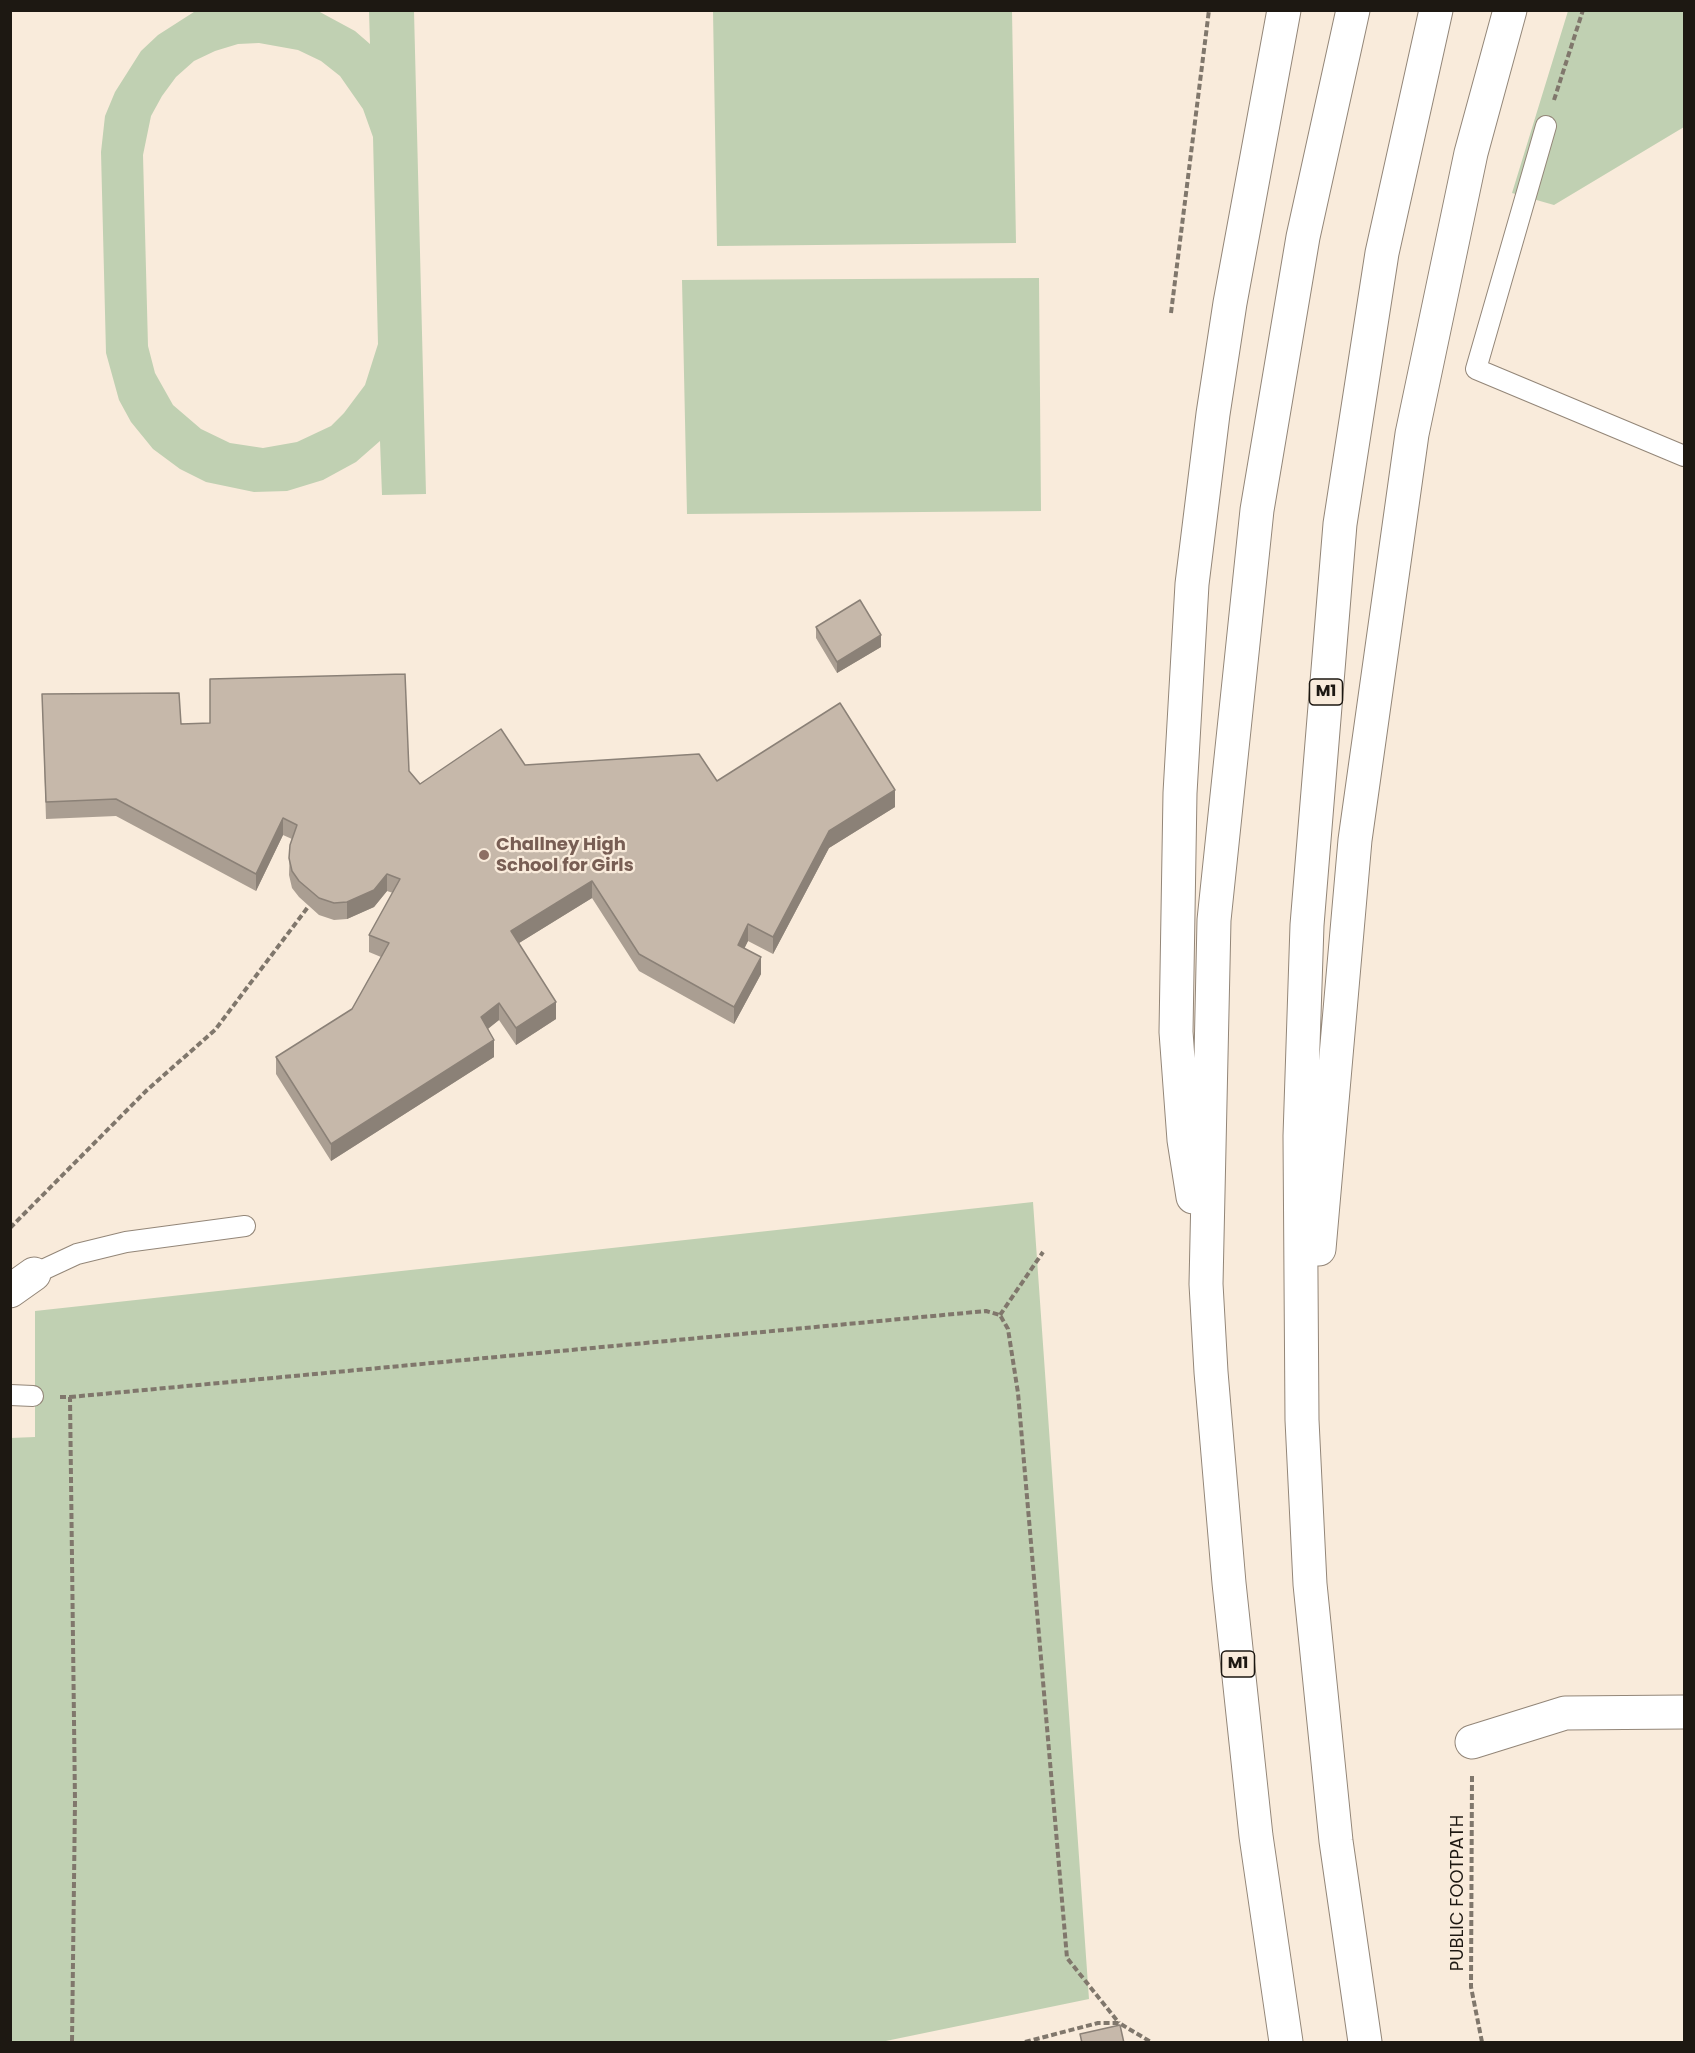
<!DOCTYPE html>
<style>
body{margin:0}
#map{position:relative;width:1695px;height:2053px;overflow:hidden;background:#f9ebdb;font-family:Poppins,sans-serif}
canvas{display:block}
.frame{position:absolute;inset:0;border:12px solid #1d1812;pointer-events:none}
</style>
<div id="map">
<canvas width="1695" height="2053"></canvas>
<div class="frame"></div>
</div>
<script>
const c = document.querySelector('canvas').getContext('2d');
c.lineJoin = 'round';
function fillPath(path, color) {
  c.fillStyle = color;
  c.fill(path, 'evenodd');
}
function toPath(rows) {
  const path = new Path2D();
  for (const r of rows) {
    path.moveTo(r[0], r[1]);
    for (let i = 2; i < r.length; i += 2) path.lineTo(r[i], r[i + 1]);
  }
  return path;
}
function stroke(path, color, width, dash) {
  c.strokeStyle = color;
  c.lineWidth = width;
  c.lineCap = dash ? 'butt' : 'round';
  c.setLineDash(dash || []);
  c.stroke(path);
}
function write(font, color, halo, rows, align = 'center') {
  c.font = font + ' Poppins,sans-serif';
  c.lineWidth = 4.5;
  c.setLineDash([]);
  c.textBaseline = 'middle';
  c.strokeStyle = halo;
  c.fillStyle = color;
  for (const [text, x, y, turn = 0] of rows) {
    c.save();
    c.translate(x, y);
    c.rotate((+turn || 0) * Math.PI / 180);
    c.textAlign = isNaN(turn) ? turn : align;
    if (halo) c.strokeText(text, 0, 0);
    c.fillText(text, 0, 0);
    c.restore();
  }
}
fillPath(toPath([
 [197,10,318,11,355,31,370,44,369,11,414,11,426,494,382,495,380,441,356,462,323,480,287,491,254,492,206,482,180,469,153,449,131,422,119,400,106,353,101,152,105,116,115,92,141,51,158,35],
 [259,43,298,50,321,61,340,76,363,109,373,137,378,344,365,385,344,413,331,426,297,442,263,448,230,443,201,429,173,405,155,373,148,346,143,155,151,116,162,96,176,77,194,61,215,51,238,44],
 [713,11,1012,11,1016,243,717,246],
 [1568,11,1684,11,1684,127,1554,205,1512,193],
 [1039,278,1041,511,687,514,682,280],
 [1033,1202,1089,1999,881,2042,11,2042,10,1438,35,1437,35,1311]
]), '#c0d0b2');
const service = toPath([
 [1546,126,1476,369,1684,456],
 [34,1274,77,1254,126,1242,245,1226],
 [10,1395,33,1396]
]);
const minor = toPath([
 [10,1291,34,1274],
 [1472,1742,1565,1713,1684,1712]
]);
const motorway = toPath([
 [1193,1197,1184,1140,1176,1032,1180,793,1192,584,1213,414,1230,303,1284,10],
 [1319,1249,1355,840,1412,434,1471,153,1510,10],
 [1286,2042,1256,1836,1229,1583,1211,1372,1206,1284,1214,920,1257,510,1303,237,1353,10],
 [1365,2042,1336,1841,1310,1584,1302,1420,1300,1136,1307,925,1340,524,1382,253,1436,10]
]);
stroke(service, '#938678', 22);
stroke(minor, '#938678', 35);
stroke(motorway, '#938678', 35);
stroke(toPath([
 [1554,100,1583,10],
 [1171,313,1209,10],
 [10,1228,147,1090,215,1030,308,907],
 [1000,1315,1043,1252],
 [60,1397,70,1397,75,1801,72,2042],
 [70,1397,986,1311,1000,1315,1008,1329,1018,1393,1067,1958,1119,2023],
 [1472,1776,1471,1987,1482,2042],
 [1025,2042,1098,2023,1119,2023,1151,2042]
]), '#80776c', 4, [6, 3]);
stroke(service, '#fff', 20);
stroke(minor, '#fff', 33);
stroke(motorway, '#fff', 33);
fillPath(toPath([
 [816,627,881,647,837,673,816,638],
 [42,694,409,771,420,784,525,765,717,781,895,807,829,848,773,954,748,941,744,948,761,974,734,1024,639,971,592,898,519,943,556,1019,516,1045,499,1020,488,1029,494,1057,331,1161,276,1074,276,1057,352,1009,381,957,369,952,369,935,393,893,387,891,374,907,347,919,334,920,319,915,299,897,292,888,289,875,290,845,292,839,283,835,256,891,116,816,46,819]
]), '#aa9e92');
fillPath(toPath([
 [881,635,881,647,837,673,837,662],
 [895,790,895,807,829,848,773,954,773,937,829,831],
 [283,818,283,835,256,891,256,874],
 [387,874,387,891,374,907,347,919,347,902],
 [592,881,592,898,511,948,511,931],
 [748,924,748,941,738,962,738,945],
 [761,957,761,974,734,1024,734,1007],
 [556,1002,556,1019,516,1045,516,1028],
 [499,1003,499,1020,481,1034,481,1017],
 [494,1040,494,1057,331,1161,331,1144]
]), '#8b8177');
const building = toPath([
 [860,600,881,635,837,662,816,627,860,600],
 [405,674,409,771,420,784,501,729,525,765,699,754,717,781,840,703,895,790,829,831,773,937,748,924,738,945,761,957,734,1007,639,954,592,881,511,931,556,1002,516,1028,499,1003,481,1017,494,1040,331,1144,276,1057,352,1009,389,943,369,935,400,879,387,874,374,890,347,902,334,903,319,898,299,881,292,871,289,858,290,845,297,825,283,818,256,874,116,799,46,802,42,694,179,693,181,724,210,723,210,679,405,674],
 [1120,2025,1124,2043,1082,2043,1080,2034,1120,2025]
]);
fillPath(building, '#c6b8aa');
stroke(building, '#8b8177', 1.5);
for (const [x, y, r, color] of [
 [484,855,6,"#8d6e63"]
]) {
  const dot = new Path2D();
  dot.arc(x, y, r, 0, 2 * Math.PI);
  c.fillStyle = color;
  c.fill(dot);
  stroke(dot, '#f9ebdb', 2);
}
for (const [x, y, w] of [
 [1326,692,33],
 [1238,1664,33]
]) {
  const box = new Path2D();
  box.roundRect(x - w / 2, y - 13, w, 26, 4.5);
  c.fillStyle = '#f9ebdb';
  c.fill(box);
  stroke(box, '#1d1812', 1.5);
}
write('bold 16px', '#1d1812', null, [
 ["M1",1326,692],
 ["M1",1238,1664]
]);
write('bold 18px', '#785e54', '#f9ebdb', [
 ["Challney High",496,845],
 ["School for Girls",496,866]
], 'left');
write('18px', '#1d1812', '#f9ebdb', [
 ["PUBLIC FOOTPATH",1458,1893,-90]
]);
</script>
